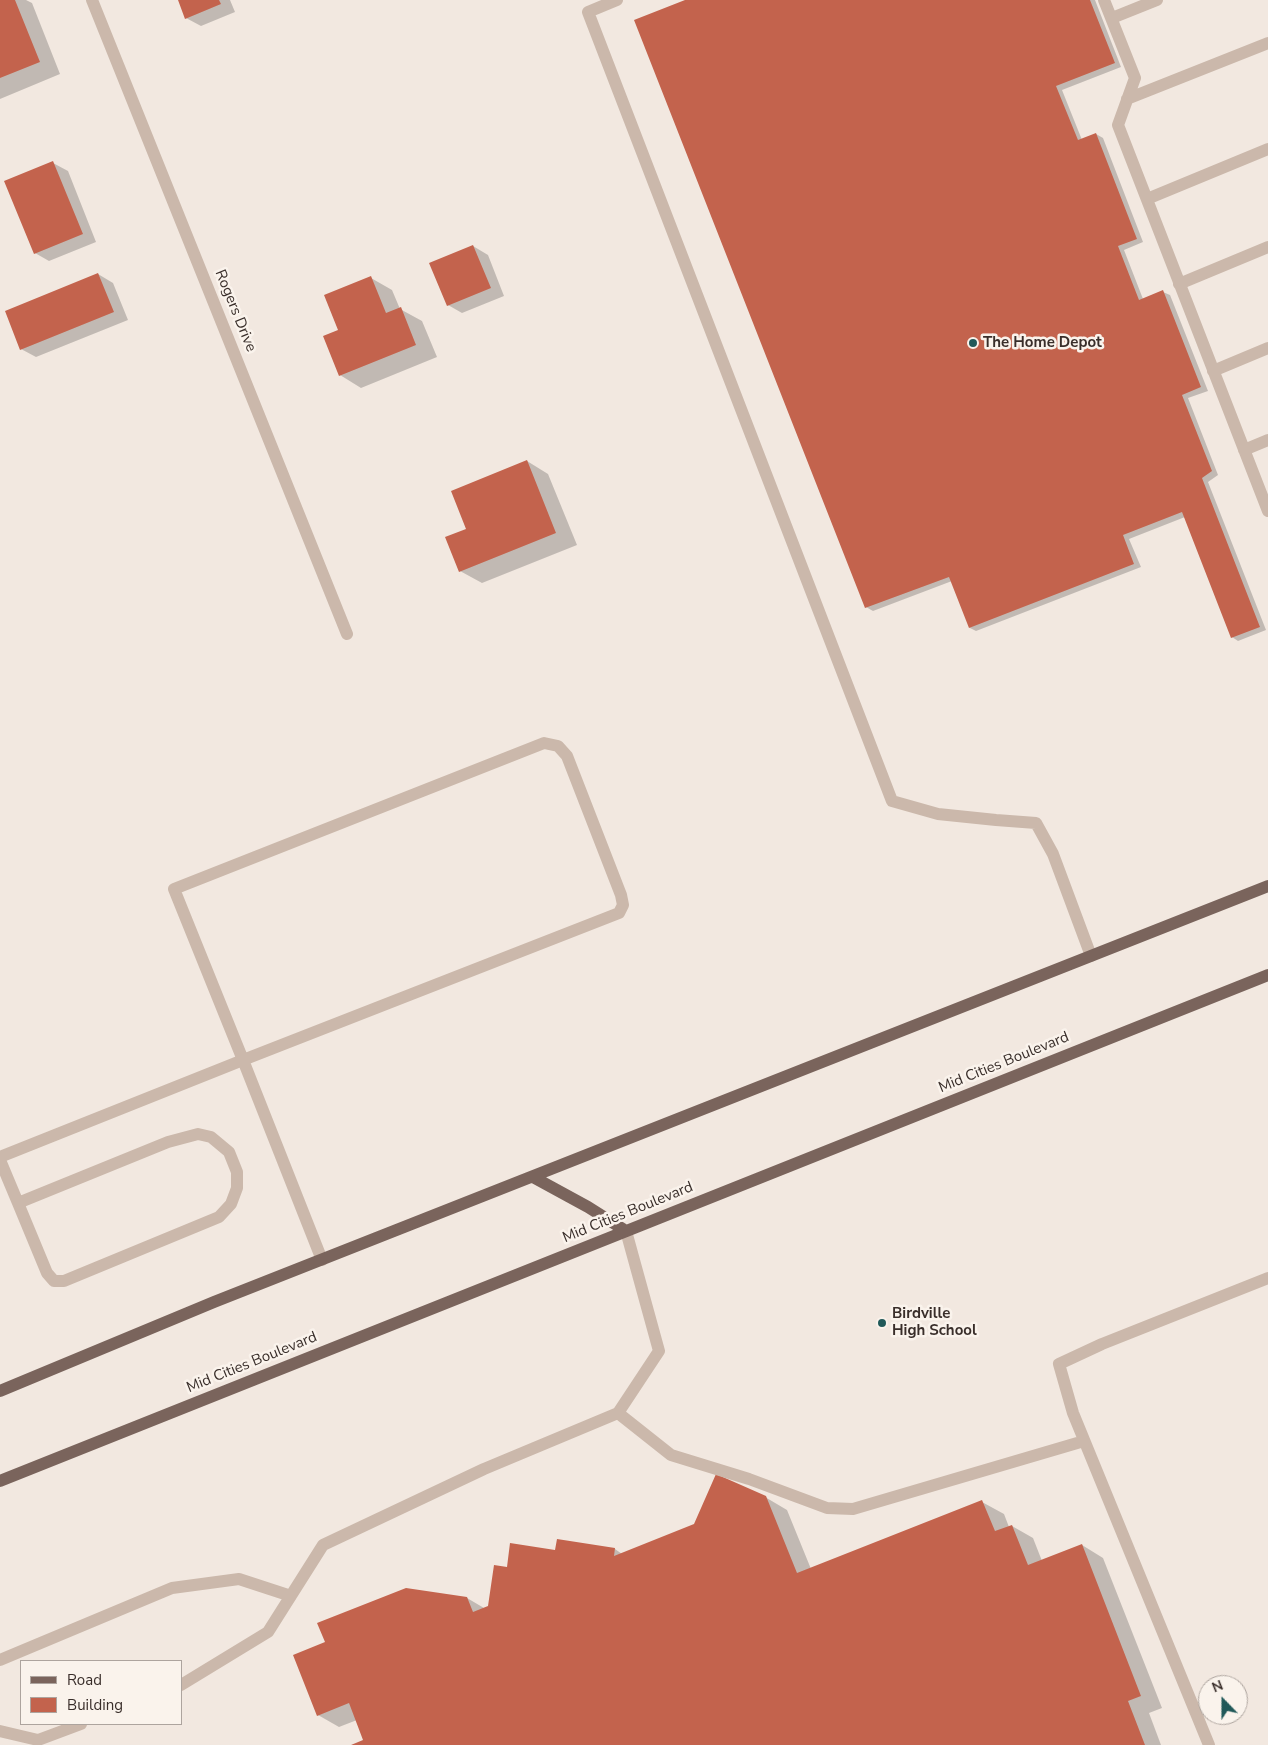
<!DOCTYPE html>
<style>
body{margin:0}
#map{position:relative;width:1268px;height:1745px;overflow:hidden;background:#f2e8e0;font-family:"Nunito Sans",sans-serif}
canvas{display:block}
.legend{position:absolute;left:20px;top:1660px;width:162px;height:65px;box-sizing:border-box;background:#faf3ec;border:1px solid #ada49e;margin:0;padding:6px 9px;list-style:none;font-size:15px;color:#392e2a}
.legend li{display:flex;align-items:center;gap:10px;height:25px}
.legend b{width:25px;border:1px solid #ada49e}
.north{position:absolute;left:1198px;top:1675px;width:50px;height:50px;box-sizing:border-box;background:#faf3ec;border:1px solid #ada49e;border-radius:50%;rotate:338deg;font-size:14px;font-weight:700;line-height:20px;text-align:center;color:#392e2a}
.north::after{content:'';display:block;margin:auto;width:18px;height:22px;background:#215959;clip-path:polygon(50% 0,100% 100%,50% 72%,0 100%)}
</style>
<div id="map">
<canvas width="1268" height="1745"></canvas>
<ul class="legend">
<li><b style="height:6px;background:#7a645c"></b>Road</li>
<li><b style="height:14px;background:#c3634d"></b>Building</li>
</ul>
<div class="north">N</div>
</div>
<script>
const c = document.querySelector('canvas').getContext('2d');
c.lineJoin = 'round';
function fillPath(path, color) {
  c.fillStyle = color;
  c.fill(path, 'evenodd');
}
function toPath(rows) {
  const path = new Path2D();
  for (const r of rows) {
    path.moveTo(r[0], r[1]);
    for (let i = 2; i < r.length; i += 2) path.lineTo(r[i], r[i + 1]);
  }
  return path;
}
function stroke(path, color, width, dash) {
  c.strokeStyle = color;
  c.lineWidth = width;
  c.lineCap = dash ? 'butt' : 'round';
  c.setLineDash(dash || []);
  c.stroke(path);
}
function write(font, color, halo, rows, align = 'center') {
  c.font = font + ' "Nunito Sans",sans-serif';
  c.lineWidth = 5;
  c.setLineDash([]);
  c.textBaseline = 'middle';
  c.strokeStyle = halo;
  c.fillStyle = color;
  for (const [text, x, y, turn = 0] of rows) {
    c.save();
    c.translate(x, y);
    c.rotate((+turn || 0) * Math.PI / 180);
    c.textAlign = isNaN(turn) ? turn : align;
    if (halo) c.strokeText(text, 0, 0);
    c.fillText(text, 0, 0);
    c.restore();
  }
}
fillPath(toPath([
 [0,0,26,0,32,3,60,74,0,99],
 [179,0,230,0,235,12,201,26,186,18],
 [689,0,1095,0,1121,67,1062,90,1082,140,1096,134,1103,138,1143,242,1124,250,1143,299,1163,292,1170,295,1208,391,1188,398,1218,475,1208,482,1266,630,1238,641,1232,637,1185,517,1129,539,1141,567,976,631,970,628,952,581,873,611,866,607],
 [53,163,68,171,96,242,49,261,35,253],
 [473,246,488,255,504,296,462,313,448,305],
 [98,274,113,283,128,320,36,357,21,349],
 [371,278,392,290,400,309,422,321,437,357,361,388,340,375,339,331],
 [527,461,548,474,577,545,482,583,460,571,468,529],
 [765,1497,787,1510,811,1569,982,1502,1004,1514,1009,1527,1012,1526,1033,1538,1042,1561,1082,1545,1103,1558,1162,1708,1149,1713,1161,1745,354,1745,365,1740,357,1720,339,1727,318,1715,467,1598,484,1608,489,1607,508,1568,556,1551,615,1549,622,1554]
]), '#0003');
fillPath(toPath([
 [0,0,15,0,40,62,0,78],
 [178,0,219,0,221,4,185,19],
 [685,0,1090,0,1115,63,1056,86,1078,140,1096,133,1137,239,1118,246,1139,300,1163,290,1201,387,1182,395,1212,471,1202,478,1260,627,1231,638,1182,512,1123,535,1134,564,969,628,949,577,865,608,634,20],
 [53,161,83,234,34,254,4,181],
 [473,245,491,288,447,306,429,263],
 [98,273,114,312,20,350,5,311],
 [371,276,386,313,401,307,416,345,339,376,323,336,338,330,324,295],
 [527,460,556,533,459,572,445,537,466,529,451,491],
 [716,1474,766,1496,797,1573,982,1500,995,1531,1012,1525,1028,1565,1082,1544,1141,1696,1128,1701,1145,1745,351,1745,363,1740,349,1703,317,1716,293,1655,325,1642,317,1623,406,1588,467,1597,473,1612,488,1606,494,1565,507,1567,510,1543,555,1550,557,1539,615,1548,614,1556,694,1524]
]), '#c3634d');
stroke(toPath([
 [92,0,347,634],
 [617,0,588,12,892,801,938,814,996,820,1036,823,1053,854,1091,956],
 [1104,0,1135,78,1118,125,1268,511],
 [1112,18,1157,0],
 [1127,99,1268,43],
 [1147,199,1268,149],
 [1179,284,1268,247],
 [1213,371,1268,348],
 [1244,450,1268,440],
 [0,1157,243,1060,619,913,623,905,621,895,567,756,558,746,544,743,174,889,243,1060,322,1260],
 [0,1160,18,1203,47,1273,54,1281,64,1281,219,1217,231,1204,237,1188,237,1172,229,1152,211,1137,198,1134,168,1142,18,1203],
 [618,1413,671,1455,749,1479,827,1508,853,1509,1084,1441],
 [0,1660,172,1588,239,1579,291,1596],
 [181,1685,268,1632,323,1545,484,1469,618,1413,659,1351,626,1231],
 [0,1731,38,1740,81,1724],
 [1209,1745,1073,1413,1059,1364,1102,1344,1268,1278]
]), '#cbb8ab', 12);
stroke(toPath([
 [533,1177,588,1207,626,1231],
 [0,1391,214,1302,1268,886],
 [0,1481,1268,975]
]), '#7a645c', 12);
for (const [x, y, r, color] of [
 [973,343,5,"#215959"],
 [882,1323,5,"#215959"]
]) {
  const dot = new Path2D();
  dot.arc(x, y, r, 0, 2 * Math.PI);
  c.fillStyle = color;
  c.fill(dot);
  stroke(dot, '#faf3ec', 2);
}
write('15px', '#392e2a', '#faf3ec', [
 ["Rogers Drive",235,311,68],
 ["Mid Cities Boulevard",1004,1063,-22],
 ["Mid Cities Boulevard",628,1213,-22],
 ["Mid Cities Boulevard",252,1363,-22]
]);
write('bold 15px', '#392e2a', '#faf3ec', [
 ["The Home Depot",983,343],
 ["Birdville",892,1314],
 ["High School",892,1331]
], 'left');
</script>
